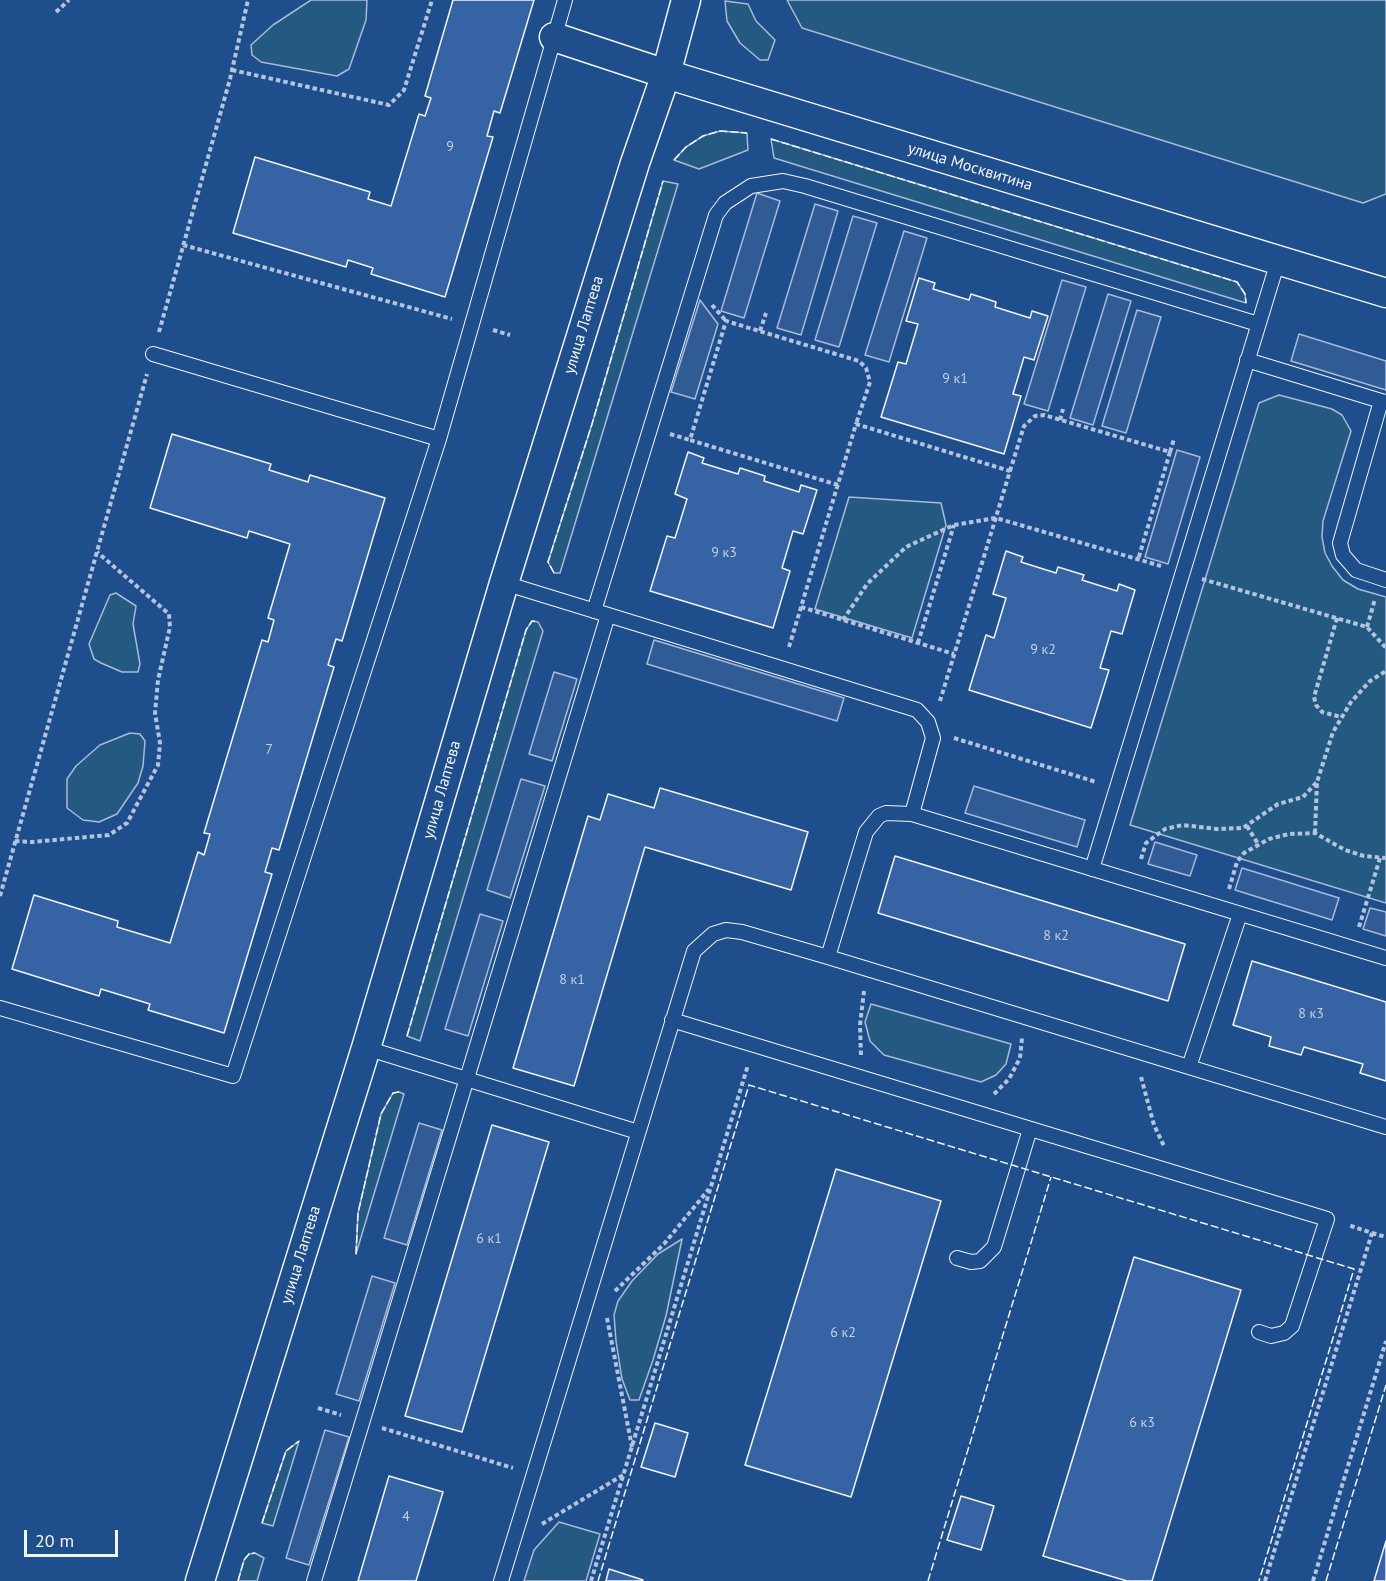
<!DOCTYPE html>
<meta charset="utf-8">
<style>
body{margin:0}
#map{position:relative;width:1386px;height:1581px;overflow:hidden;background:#1f4e8c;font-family:"PT Sans",sans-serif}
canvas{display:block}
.scale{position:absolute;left:24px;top:1530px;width:94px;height:27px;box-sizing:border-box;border:3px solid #f2f6ff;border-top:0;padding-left:8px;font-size:18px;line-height:21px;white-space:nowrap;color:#f2f6ff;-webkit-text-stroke:4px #1f4e8c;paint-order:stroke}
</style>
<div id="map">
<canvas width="1386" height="1581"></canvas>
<div class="scale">20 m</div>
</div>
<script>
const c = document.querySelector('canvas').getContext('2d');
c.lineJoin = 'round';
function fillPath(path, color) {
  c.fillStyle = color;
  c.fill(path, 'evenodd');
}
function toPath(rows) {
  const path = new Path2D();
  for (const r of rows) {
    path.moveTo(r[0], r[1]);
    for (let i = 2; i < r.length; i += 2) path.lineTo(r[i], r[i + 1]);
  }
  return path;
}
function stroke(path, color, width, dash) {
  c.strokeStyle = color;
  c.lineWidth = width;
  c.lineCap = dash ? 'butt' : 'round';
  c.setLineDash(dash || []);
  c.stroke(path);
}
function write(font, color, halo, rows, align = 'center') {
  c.font = font + ' "PT Sans",sans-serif';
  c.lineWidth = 4.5;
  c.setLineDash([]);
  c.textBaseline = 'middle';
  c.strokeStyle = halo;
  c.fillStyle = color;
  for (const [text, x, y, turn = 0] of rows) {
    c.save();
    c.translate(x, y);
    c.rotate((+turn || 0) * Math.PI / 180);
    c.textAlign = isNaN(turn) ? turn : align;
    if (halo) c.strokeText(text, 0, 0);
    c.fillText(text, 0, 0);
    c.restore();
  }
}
const green = toPath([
 [311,0,367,0,366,20,349,69,337,76,261,62,252,55,251,45,273,25,311,0],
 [787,0,1386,0,1386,194,1363,203,802,28,787,0],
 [725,1,748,4,756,21,775,40,768,60,760,60,740,43,727,21,725,1],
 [720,131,747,133,748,150,699,169,674,160,686,147,703,136,720,131],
 [771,139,1237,282,1245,294,1246,303,774,158,771,139],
 [663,181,678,184,560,573,554,573,548,562,592,424,663,181],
 [1279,395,1332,409,1342,415,1351,431,1323,521,1322,537,1325,553,1332,566,1343,580,1358,589,1386,597,1386,903,1130,825,1259,403,1279,395],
 [849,497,941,503,946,525,912,638,815,609,849,497],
 [116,593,136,606,133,624,140,664,138,672,122,672,101,663,94,659,89,644,110,595,116,593],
 [532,621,538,622,543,631,420,1041,407,1036,526,630,532,621],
 [130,733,140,734,145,741,143,766,138,783,117,814,99,822,83,820,67,808,67,779,76,766,100,745,130,733],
 [871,1004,1011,1044,1006,1064,996,1075,981,1082,884,1055,870,1041,865,1022,871,1004],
 [399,1092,404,1094,356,1254,358,1213,381,1114,393,1093,399,1092],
 [682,1239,666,1316,653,1360,639,1400,630,1400,622,1379,616,1341,614,1315,618,1301,632,1281,658,1254,682,1239],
 [299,1441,273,1526,262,1523,286,1451,299,1441],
 [559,1522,600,1534,586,1581,524,1581,534,1550,559,1522],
 [255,1553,264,1558,257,1581,238,1581,244,1560,249,1554,255,1553]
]);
fillPath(green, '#245a82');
stroke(green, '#a8bbd7', 1.5);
const parking = toPath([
 [757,193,780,201,744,318,721,311,757,193],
 [815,204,838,211,801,335,777,328,815,204],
 [853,216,877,223,839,347,815,340,853,216],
 [904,231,927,238,889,362,865,355,904,231],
 [1062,280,1086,287,1048,411,1024,404,1062,280],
 [1108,294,1131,301,1093,425,1070,418,1108,294],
 [700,300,718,324,695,399,671,392,700,300],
 [1137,310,1161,317,1126,433,1102,426,1137,310],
 [1299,334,1386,361,1386,390,1291,361,1299,334],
 [1177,450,1200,457,1168,564,1145,557,1177,450],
 [654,640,844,698,837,721,647,664,654,640],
 [554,672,577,679,552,761,529,754,554,672],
 [521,779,545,786,510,898,487,890,521,779],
 [974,786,1085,820,1077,847,965,813,974,786],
 [1155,842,1197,855,1190,876,1148,864,1155,842],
 [1242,868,1339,898,1332,920,1235,890,1242,868],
 [1370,908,1386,912,1386,936,1363,929,1370,908],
 [480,914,503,921,468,1036,445,1029,480,914],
 [419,1123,442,1130,407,1245,384,1238,419,1123],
 [372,1276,395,1283,359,1401,336,1394,372,1276],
 [325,1430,349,1437,309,1565,286,1558,325,1430]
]);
fillPath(parking, '#305b95');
stroke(parking, '#a8bbd7', 1.5);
const building = toPath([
 [453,0,534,0,500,113,494,111,487,136,493,137,445,297,371,274,373,268,348,260,346,267,233,233,255,157,370,192,368,199,391,206,419,114,425,116,431,98,425,96,453,0],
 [919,278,935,283,933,289,969,300,971,294,996,302,995,307,1030,318,1032,311,1048,316,1034,360,1024,357,1013,394,1021,396,1004,454,881,417,898,362,906,364,918,324,906,321,919,278],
 [172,434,271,464,269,470,308,482,310,475,385,498,342,641,336,639,328,665,334,667,279,850,272,848,265,872,272,874,224,1033,148,1010,150,1004,101,989,99,996,12,969,34,895,118,921,117,927,170,943,198,852,204,855,210,834,204,833,262,640,268,642,274,620,268,618,290,544,249,531,247,538,150,508,172,434],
 [688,452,704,458,702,463,738,474,740,468,765,476,764,481,799,492,801,485,817,490,803,534,793,531,782,568,790,571,773,628,650,591,667,536,675,538,687,499,675,494,688,452],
 [1006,551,1023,557,1021,562,1056,573,1058,567,1084,575,1082,580,1117,591,1119,584,1135,590,1122,634,1111,631,1100,668,1109,670,1091,728,969,690,986,635,994,638,1006,598,993,594,1006,551],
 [660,788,808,832,791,890,645,847,574,1086,513,1068,588,816,600,820,608,794,654,808,660,788],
 [895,856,1185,944,1168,1001,878,913,895,856],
 [1252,961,1386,1002,1386,1081,1360,1073,1363,1064,1304,1047,1301,1055,1269,1046,1271,1037,1233,1025,1252,961],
 [492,1125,549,1142,462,1432,405,1416,492,1125],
 [836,1169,941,1201,851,1497,745,1465,836,1169],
 [1134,1257,1241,1290,1152,1581,1127,1581,1043,1556,1134,1257],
 [655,1423,688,1433,675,1477,641,1467,655,1423],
 [389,1476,443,1492,416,1581,358,1581,389,1476],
 [961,1496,994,1506,981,1550,947,1540,961,1496],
 [1386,1541,1386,1581,1374,1581,1386,1541],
 [609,1569,643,1580,642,1581,606,1581,609,1569]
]);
fillPath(building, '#3563a3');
stroke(building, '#f2f6ff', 1.5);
const lane = toPath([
 [153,354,439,439],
 [1247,360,1381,401],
 [1386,402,1381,401,1340,543,1343,555,1356,570,1386,580],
 [504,583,917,710,928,722,933,738,912,814],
 [594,611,716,215,725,203,751,186,783,181,805,186,1258,324],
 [1092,869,1278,261],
 [828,957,1386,1127],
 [0,1008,233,1076,439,439,565,0],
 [672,1020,1327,1219,1292,1326,1284,1333,1271,1336,1259,1332],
 [366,1048,638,1132],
 [1189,1067,1240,914],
 [957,1258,971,1262,980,1261,994,1247,1030,1129],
 [314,1581,608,615],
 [501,1581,694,951,713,934,726,930,742,932,828,957,866,832,879,816,886,813,912,814,1386,958]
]);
const street = toPath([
 [554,37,666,74,1386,293],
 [200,1581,366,1048,504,583,635,163,666,74,686,0]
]);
stroke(lane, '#f2f6ff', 16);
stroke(street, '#f2f6ff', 31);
stroke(toPath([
 [56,12,69,0],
 [232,70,389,105,404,90,432,0],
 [183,245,452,319],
 [712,305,726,321],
 [493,330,510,335],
 [760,331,766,313],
 [159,332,230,79,248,0],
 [1060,420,1063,409],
 [670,434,690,440],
 [1170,452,1174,439],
 [1010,471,1024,426,1035,416,1044,415,1170,452,1138,560],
 [838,485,690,440,726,321,859,361,866,368,870,382,856,424],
 [1202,579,1367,627,1386,648],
 [801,607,954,654],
 [1337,618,1314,697,1316,705,1322,712,1341,717],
 [843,620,867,584,906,547,954,525,996,518,1161,566],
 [1367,627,1375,599],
 [918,643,954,525],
 [789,647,856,424,1010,471,940,701],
 [954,738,1096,782],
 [1247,826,1258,844],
 [1315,833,1317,782,1333,732,1351,702,1370,681,1386,671],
 [15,841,32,842,109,835,127,823,158,765,160,743,155,713,158,680,170,627,169,614,97,552],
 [1141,859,1146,843,1165,829,1183,825,1217,829,1243,828,1278,804,1303,797,1317,782],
 [1229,889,1237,862,1244,853,1269,839,1289,834,1315,833,1345,850,1364,856,1386,858],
 [0,896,147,374],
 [1359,927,1380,858],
 [861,1055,860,1025,864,991],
 [1141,1077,1154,1125,1164,1146],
 [994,1094,1009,1079,1020,1058,1022,1038],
 [1372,1233,1386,1237],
 [615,1291,664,1244,709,1189],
 [607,1318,632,1447],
 [318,1408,341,1415],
 [382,1428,513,1468],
 [542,1524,623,1475],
 [591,1581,748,1065],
 [1265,1581,1372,1233,1348,1225],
 [1313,1581,1386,1341]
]), '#b3c4dc', 4, [4.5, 3]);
stroke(lane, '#1f4e8c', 14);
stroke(street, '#1f4e8c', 28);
stroke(toPath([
 [771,139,1237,282,1245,294,1246,303],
 [674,160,686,147,703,136,720,131,747,133],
 [554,573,548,562,592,424,663,181],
 [407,1036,526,630,532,621,538,622],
 [356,1254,358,1213,381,1114,393,1093,399,1092],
 [262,1523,286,1451,299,1441],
 [238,1581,244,1560,249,1554,255,1553],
 [598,1581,749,1085,1354,1269,1259,1581],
 [928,1581,1051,1177],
 [1326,1581,1386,1385]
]), '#f2f6ff', 1.5, [8, 3]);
write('14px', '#c3d1e8', null, [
 ["9",450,147],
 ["9 к1",955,379],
 ["9 к3",724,553],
 ["9 к2",1043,650],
 ["7",269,750],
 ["8 к2",1056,936],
 ["8 к1",572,980],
 ["8 к3",1311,1014],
 ["6 к1",489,1239],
 ["6 к2",843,1333],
 ["6 к3",1142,1423],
 ["4",406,1517]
]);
write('16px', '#f2f6ff', '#1f4e8c', [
 ["улица Москвитина",970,167,17],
 ["улица Лаптева",584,325,-73],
 ["улица Лаптева",442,790,-74],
 ["улица Лаптева",301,1255,-73]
]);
</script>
